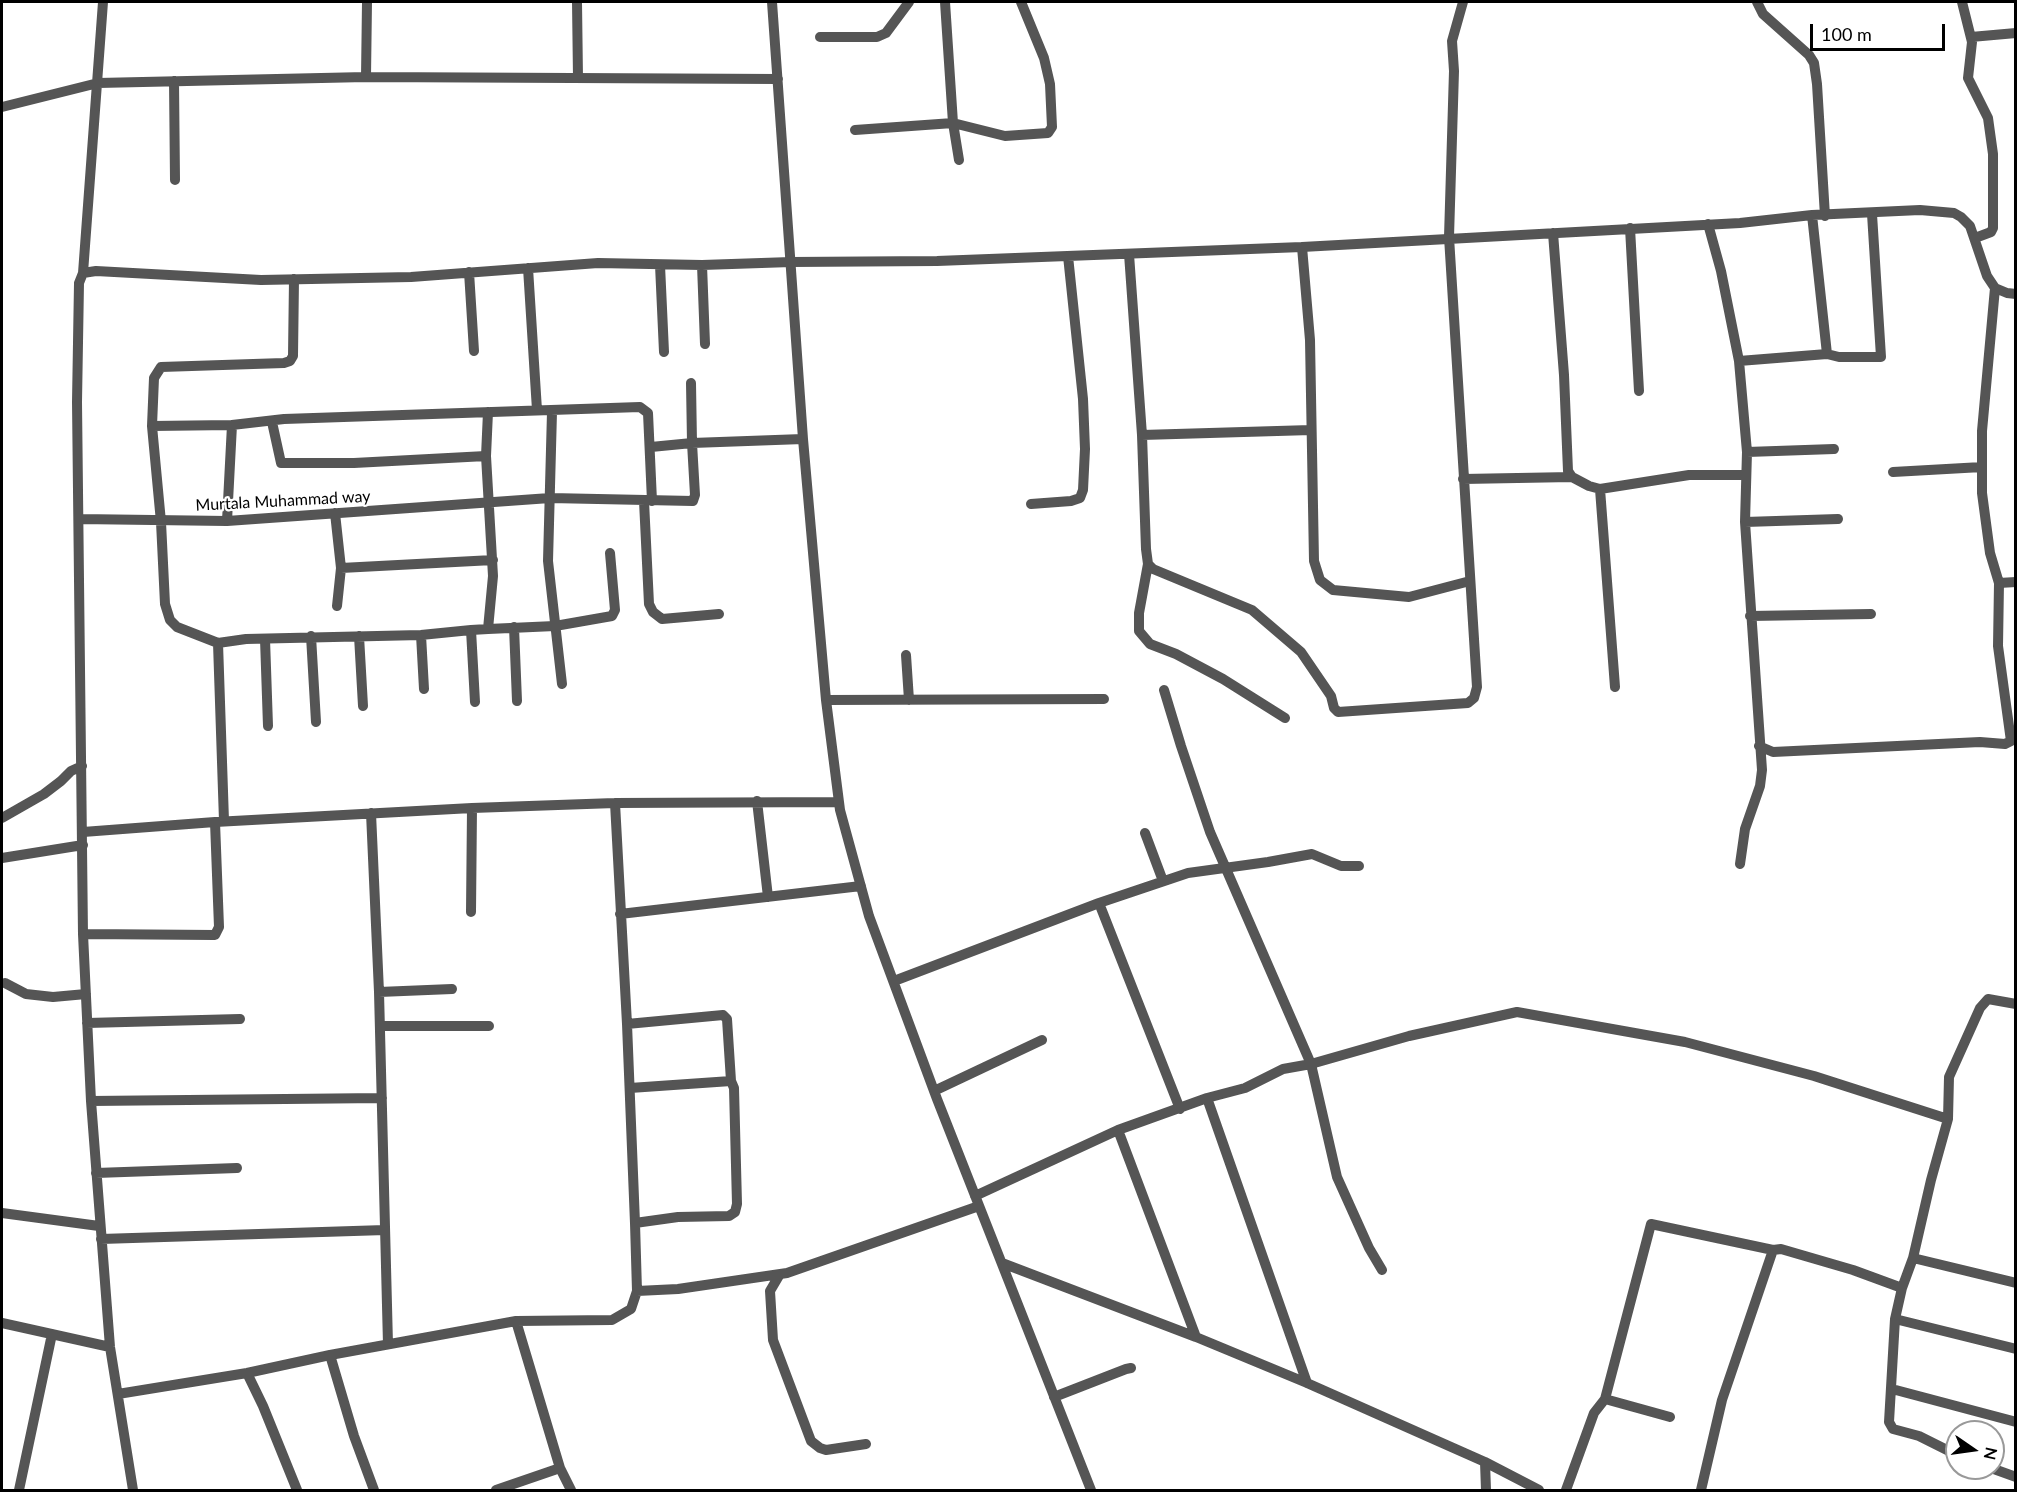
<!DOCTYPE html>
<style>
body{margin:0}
#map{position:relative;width:2017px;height:1492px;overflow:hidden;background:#fff;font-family:Lato,sans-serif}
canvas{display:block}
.frame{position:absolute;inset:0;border:3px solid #000;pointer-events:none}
.north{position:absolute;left:1945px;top:1420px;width:60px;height:60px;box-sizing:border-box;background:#fff;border:2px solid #999;border-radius:50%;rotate:103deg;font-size:16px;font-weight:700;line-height:24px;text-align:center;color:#000}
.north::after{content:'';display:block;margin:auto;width:21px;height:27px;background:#000;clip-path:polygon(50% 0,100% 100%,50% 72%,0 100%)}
.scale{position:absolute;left:1810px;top:24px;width:135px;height:27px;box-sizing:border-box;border:3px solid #000;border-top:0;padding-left:8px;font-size:18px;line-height:21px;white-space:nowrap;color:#000;-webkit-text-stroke:4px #fff;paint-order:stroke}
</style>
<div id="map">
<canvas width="2017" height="1492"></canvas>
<div class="frame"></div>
<div class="north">N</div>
<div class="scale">100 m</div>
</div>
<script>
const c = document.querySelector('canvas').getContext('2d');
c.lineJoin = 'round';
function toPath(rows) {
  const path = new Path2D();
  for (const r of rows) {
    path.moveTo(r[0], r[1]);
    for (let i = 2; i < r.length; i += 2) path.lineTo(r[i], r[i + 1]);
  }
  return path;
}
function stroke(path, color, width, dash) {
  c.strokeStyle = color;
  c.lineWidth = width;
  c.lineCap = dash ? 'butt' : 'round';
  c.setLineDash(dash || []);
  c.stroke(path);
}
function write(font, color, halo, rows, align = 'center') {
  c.font = font + ' Lato,sans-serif';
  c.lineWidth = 4.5;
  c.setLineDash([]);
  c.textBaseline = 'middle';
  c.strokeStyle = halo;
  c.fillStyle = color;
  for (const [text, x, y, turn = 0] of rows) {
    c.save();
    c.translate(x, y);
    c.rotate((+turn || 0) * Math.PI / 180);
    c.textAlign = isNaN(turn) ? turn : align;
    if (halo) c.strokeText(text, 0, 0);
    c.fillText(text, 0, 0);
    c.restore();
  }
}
stroke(toPath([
 [103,2,83,273,79,283,77,402,83,934,91,1101,110,1347,133,1490],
 [577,2,578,78],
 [772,2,803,439,826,700,840,810,869,916,937,1099,1091,1490],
 [945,2,953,123,959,160],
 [1757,2,1763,14,1809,55,1814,63,1817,84,1825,216],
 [1962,2,1972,42,1968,78,1988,118,1993,154,1993,228,1991,232,1975,238],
 [820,37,877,37,886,33,909,2],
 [1971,37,2016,33],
 [366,77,367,2],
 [174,81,175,180],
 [2,107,98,83,366,77,778,79],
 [855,130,953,123,1005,136,1048,133,1052,127,1050,84,1044,58,1021,2],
 [1812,215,1827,354],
 [1708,224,1721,271,1739,361,1747,452,1745,522,1762,770,1760,786,1745,829,1740,864],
 [1630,228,1639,391],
 [1553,233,1564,375,1568,471,1572,477,1589,486,1600,489,1689,475,1746,475],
 [1302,247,1310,340,1314,561,1320,580,1333,590,1409,597,1470,581],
 [1129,254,1142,435,1146,549,1148,564,1139,613,1139,631,1150,644,1176,654,1223,679,1285,718],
 [660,265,664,352],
 [702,265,705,344],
 [528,268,537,410],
 [469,272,474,351],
 [83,273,96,271,261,280,411,277,598,263,702,265,791,262,937,261,1302,247,1740,223,1812,215,1920,210,1954,213,1961,217,1970,226,1987,276,1995,288,2007,293,2016,294],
 [294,279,293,356,290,361,284,363,161,367,154,378,152,426,161,522,165,604,170,620,177,627,218,643,246,639,421,635,471,630],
 [1739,361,1827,354,1839,357,1881,357,1872,214],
 [552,412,548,561,562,684],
 [272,422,281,463,354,463,486,456],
 [152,426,232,425],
 [1142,435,1311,430],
 [651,447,692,443,691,383],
 [1747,452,1834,449],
 [1893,472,1982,467],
 [1463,479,1572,477],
 [1600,489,1615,687],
 [644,501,649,604,653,612,662,619,719,614],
 [1031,504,1071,501,1080,498,1083,490,1085,449,1083,399,1068,256],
 [335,513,341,568,493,560],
 [79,519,227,521,550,498,693,501,695,495,692,443,803,439],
 [227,521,232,425,284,419,640,407,648,413,652,501],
 [1745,522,1838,519],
 [1148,564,1153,569,1252,610,1301,652,1331,696,1334,708,1338,712,1468,703,1474,698,1477,687,1449,237,1454,71,1452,41,1463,2],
 [1999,583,2016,582],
 [337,606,341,568],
 [1750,616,1871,614],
 [514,627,517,701],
 [488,629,555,626,612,616,615,610,610,553],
 [421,635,424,689],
 [311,636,316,722],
 [359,636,363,706],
 [265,639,268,726],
 [218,643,224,821],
 [906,655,909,700],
 [1164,690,1181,746,1210,832,1311,1064,1337,1177,1369,1248,1382,1270],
 [826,700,1104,699],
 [475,702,471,630,488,629,493,576,486,456,488,412],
 [1759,746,1773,752,1980,742,2005,744,2011,741,1998,646,1999,583,1990,553,1982,493,1982,431,1995,288],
 [757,801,768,897],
 [371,813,379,992,388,1344],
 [2,818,44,794,61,781,71,771,82,766],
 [83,832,215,822,472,808,615,803,839,802],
 [1145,833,1163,881],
 [2,858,83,845],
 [1099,903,1180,1109],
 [471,912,472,808],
 [620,914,861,886],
 [83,934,215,935,219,927,215,822],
 [894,981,1099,903,1188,873,1268,862,1312,854,1341,866,1359,866],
 [5,983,26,994,53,997,86,994],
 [379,992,452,989],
 [87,1023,240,1019],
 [627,1024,723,1015,727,1019,731,1081,734,1088,737,1204,735,1212,729,1216,678,1217,635,1223],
 [380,1026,489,1026],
 [630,1088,731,1081],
 [934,1091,1042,1040],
 [1207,1098,1307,1383],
 [91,1101,382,1098],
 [1118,1130,1196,1337],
 [96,1173,237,1168],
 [975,1196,1118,1130,1207,1098,1245,1088,1283,1069,1311,1064,1409,1036,1517,1012,1685,1042,1814,1076,1948,1119],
 [2,1213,99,1226],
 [101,1239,385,1230],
 [1913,1258,2016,1283],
 [1002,1263,1196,1337,1307,1383,1485,1462,1539,1490],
 [780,1274,770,1291,773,1340,811,1441,820,1448,826,1450,866,1444],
 [637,1291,678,1289,787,1273,979,1206],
 [1895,1319,2016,1349],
 [516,1321,560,1468,571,1490],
 [2,1323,110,1347],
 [330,1355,354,1436,374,1490],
 [247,1373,263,1406,297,1490],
 [1892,1389,2016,1422],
 [118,1394,247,1373,330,1355,516,1321,612,1320,631,1309,637,1291,635,1223,627,1024,615,803],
 [1054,1397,1126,1369,1131,1368],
 [1605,1399,1670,1417],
 [1957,1455,1919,1436,1893,1429,1889,1422,1895,1319,1902,1288,1913,1258,1931,1180,1948,1119,1949,1077,1980,1008,1988,999,2016,1004],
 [1485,1462,1486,1490],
 [1991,1468,2016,1477],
 [19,1490,52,1334],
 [496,1490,560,1468],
 [1566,1490,1594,1413,1605,1399,1651,1224,1773,1250,1781,1249,1853,1270,1902,1288],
 [1701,1490,1722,1400,1773,1250]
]), '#555', 10);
write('16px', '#000', '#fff', [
 ["Murtala Muhammad way",283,501,-3]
]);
</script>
